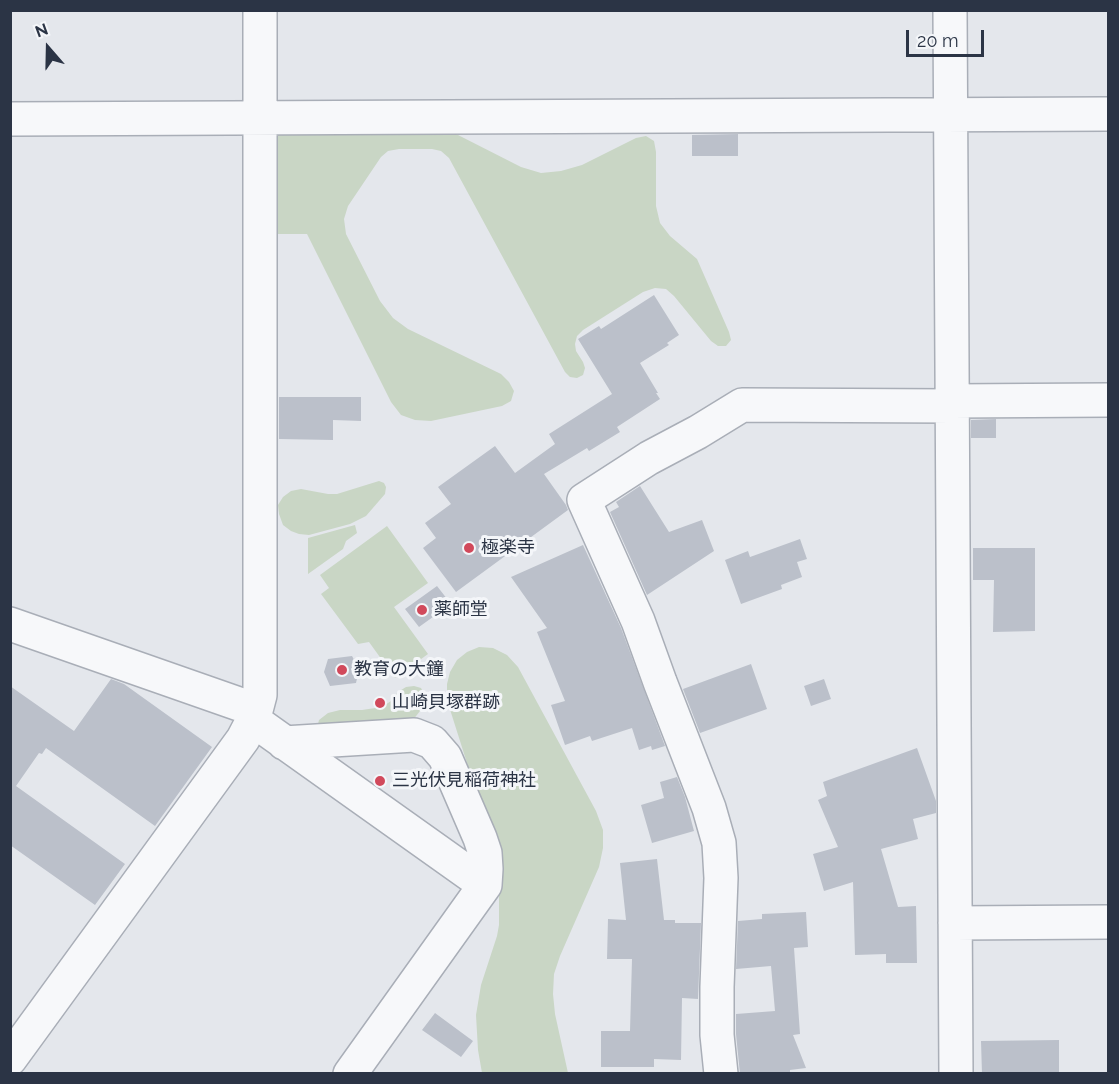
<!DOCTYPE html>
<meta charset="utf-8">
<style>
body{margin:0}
#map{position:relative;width:1119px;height:1084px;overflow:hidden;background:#e4e7ec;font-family:Raleway,sans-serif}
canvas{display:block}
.frame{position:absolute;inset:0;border:12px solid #2b3445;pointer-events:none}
.north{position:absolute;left:18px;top:18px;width:60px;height:60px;-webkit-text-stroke:4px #f4f6f9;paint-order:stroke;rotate:340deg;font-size:16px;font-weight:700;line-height:24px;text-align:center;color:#2b3445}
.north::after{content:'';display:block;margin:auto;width:21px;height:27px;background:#2b3445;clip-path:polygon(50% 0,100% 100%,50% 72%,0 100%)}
.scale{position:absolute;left:906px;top:30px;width:78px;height:27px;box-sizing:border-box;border:3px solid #2b3445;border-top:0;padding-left:8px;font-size:18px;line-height:21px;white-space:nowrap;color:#2b3445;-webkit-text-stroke:4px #f4f6f9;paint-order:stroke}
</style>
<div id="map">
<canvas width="1119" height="1084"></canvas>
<div class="frame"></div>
<div class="north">N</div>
<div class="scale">20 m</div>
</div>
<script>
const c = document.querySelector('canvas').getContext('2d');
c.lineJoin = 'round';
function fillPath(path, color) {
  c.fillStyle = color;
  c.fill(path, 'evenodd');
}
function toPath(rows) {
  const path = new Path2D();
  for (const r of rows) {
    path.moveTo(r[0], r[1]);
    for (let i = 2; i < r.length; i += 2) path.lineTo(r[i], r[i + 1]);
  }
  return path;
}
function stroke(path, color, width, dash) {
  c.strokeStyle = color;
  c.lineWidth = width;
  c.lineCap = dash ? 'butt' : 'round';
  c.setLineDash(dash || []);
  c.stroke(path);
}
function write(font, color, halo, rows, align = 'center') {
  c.font = font + ' Raleway,"Noto Sans JP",sans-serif';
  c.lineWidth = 6;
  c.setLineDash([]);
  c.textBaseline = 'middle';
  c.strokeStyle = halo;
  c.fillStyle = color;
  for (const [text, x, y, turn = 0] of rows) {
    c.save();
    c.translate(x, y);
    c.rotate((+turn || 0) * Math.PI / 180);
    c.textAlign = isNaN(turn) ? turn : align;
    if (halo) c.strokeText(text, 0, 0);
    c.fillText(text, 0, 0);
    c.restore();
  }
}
fillPath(toPath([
 [441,129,458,135,521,167,541,173,561,171,582,165,636,138,646,136,654,141,656,152,656,206,660,223,670,236,697,259,729,332,731,340,726,346,718,346,711,341,674,296,666,289,655,288,643,292,583,330,577,336,575,344,576,351,583,362,585,368,583,375,577,378,570,377,565,372,449,158,441,151,432,149,399,149,388,151,381,157,348,206,344,219,346,234,380,301,393,318,408,329,501,374,509,382,514,391,511,401,502,406,431,421,415,420,401,415,391,402,307,234,274,234,274,143,277,136,283,130],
 [379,481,384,483,386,487,385,494,366,516,350,524,309,535,299,534,291,531,283,525,279,514,278,505,283,497,291,491,301,489,328,494,337,494],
 [355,525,357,533,346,541,343,549,308,574,308,538],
 [387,526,428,583,394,607,428,654,395,678,369,642,358,644,321,594,329,588,320,575],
 [479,647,493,648,507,655,518,667,596,811,603,830,603,848,599,867,560,956,554,974,553,994,555,1014,568,1073,482,1073,478,1050,476,1015,481,985,497,936,499,925,499,873,494,848,447,700,447,684,450,672,457,660,467,652],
 [414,686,421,688,424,694,424,702,420,711,413,720,317,728,319,720,328,713,340,710,362,710,382,707,391,701,398,692,406,687]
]), '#c9d6c5');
fillPath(toPath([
 [738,134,738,156,692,156,692,135],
 [654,295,679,335,667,343,669,345,640,363,658,393,656,393,660,399,617,427,620,432,589,451,587,448,544,474,566,505,568,510,456,592,423,548,436,538,425,523,451,504,438,487,495,446,515,473,555,444,549,434,612,394,578,339,599,326,601,329],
 [279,397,361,397,361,421,333,420,333,440,279,439],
 [996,419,996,438,971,438,971,420],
 [640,486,669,532,702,520,714,551,647,595,610,512,619,507,616,502],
 [800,539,807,559,797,562,802,577,781,585,782,589,741,604,725,560,748,551,750,557],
 [583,545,621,628,665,746,652,750,651,746,639,750,632,728,592,741,590,736,565,745,551,705,565,701,537,632,547,628,511,577],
 [973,548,1035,548,1035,631,993,632,994,580,973,580],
 [437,586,451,604,419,627,405,609],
 [352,656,359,669,356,683,330,686,324,672,328,659],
 [751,664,767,709,700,733,683,689],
 [111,679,124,684,212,747,155,826,46,748,42,754,39,753,16,786,125,864,95,905,10,845,10,686,74,731],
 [824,679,831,699,811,706,804,686],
 [917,748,936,801,936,813,913,819,918,839,881,849,898,907,916,906,917,963,886,963,886,954,855,955,853,882,824,891,813,854,838,847,818,800,827,796,823,782],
 [677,777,685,797,694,831,652,843,641,805,664,798,660,782],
 [657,859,664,920,675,920,675,923,701,923,698,999,682,998,681,1060,654,1059,654,1067,601,1067,601,1031,630,1031,632,959,607,959,608,919,626,920,620,863],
 [806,912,808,947,794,948,800,1034,793,1035,806,1068,790,1070,790,1074,740,1074,736,1034,736,1014,775,1011,771,966,736,969,738,921,762,919,762,914],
 [435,1013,473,1041,461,1057,422,1030],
 [1059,1040,1059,1074,982,1074,981,1041]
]), '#bbc0ca');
const minor = toPath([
 [950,10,956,1074],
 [10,119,1108,114],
 [952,401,1108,400],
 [10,624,256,710],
 [253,720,485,885,350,1074],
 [284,743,414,735,432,742,445,757,480,838,485,853,486,869,485,885],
 [955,923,1108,922],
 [10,1059,243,739,254,718,260,695,260,10],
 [721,1074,717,1035,717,987,721,878,719,843,709,808,660,682,638,621,584,500,649,458,698,432,742,405,952,406]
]);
stroke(minor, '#a9aeb7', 36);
stroke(minor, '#f7f8fa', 33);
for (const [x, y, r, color] of [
 [469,548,6,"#d1495b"],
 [422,610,6,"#d1495b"],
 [342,670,6,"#d1495b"],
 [380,703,6,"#d1495b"],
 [380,781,6,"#d1495b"]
]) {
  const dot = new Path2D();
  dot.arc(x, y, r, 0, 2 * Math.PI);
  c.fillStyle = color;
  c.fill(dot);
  stroke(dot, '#f4f6f9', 2);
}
write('18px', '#2b3445', '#f4f6f9', [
 ["極楽寺",481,548],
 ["薬師堂",434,610],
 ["教育の大鐘",354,670],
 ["山崎貝塚群跡",392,703],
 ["三光伏見稲荷神社",392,781]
], 'left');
</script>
